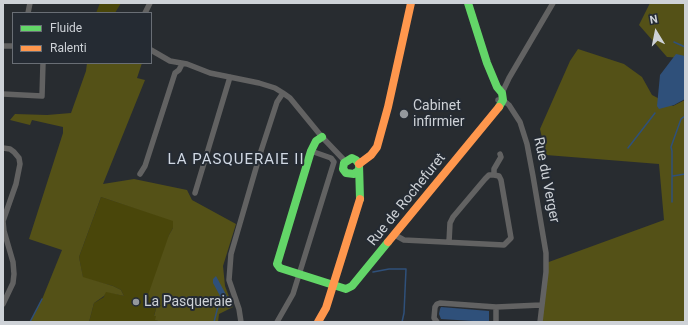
<!DOCTYPE html>
<style>
body{margin:0}
#map{position:relative;width:688px;height:325px;overflow:hidden;background:#282c30;font-family:Roboto,sans-serif}
canvas{display:block}
.frame{position:absolute;inset:0;border:4px solid #ced2d7;pointer-events:none}
.legend{position:absolute;left:12px;top:12px;width:140px;height:52px;box-sizing:border-box;background:#252b33;border:1px solid #696e75;margin:0;padding:5px 7px;list-style:none;font-size:12px;color:#ced2d7}
.legend li{display:flex;align-items:center;gap:8px;height:20px}
.legend b{width:20px;border:1px solid #696e75}
.north{position:absolute;left:636px;top:12px;width:40px;height:40px;-webkit-text-stroke:3px #252b33;paint-order:stroke;rotate:350deg;font-size:11px;font-weight:700;line-height:16px;text-align:center;color:#ced2d7}
.north::after{content:'';display:block;margin:auto;width:14px;height:18px;background:#ced2d7;clip-path:polygon(50% 0,100% 100%,50% 72%,0 100%)}
</style>
<div id="map">
<canvas width="688" height="325"></canvas>
<div class="frame"></div>
<ul class="legend">
<li><b style="height:5px;background:#63d668"></b>Fluide</li>
<li><b style="height:5px;background:#ff974d"></b>Ralenti</li>
</ul>
<div class="north">N</div>
</div>
<script>
const c = document.querySelector('canvas').getContext('2d');
c.lineJoin = 'round';
function fillPath(path, color) {
  c.fillStyle = color;
  c.fill(path, 'evenodd');
}
function toPath(rows) {
  const path = new Path2D();
  for (const r of rows) {
    path.moveTo(r[0], r[1]);
    for (let i = 2; i < r.length; i += 2) path.lineTo(r[i], r[i + 1]);
  }
  return path;
}
function stroke(path, color, width, dash) {
  c.strokeStyle = color;
  c.lineWidth = width;
  c.lineCap = dash ? 'butt' : 'round';
  c.setLineDash(dash || []);
  c.stroke(path);
}
function write(font, color, halo, rows, align = 'center') {
  c.font = font + ' Roboto,sans-serif';
  c.lineWidth = 4;
  c.setLineDash([]);
  c.textBaseline = 'middle';
  c.strokeStyle = halo;
  c.fillStyle = color;
  for (const [text, x, y, turn = 0] of rows) {
    c.save();
    c.translate(x, y);
    c.rotate((+turn || 0) * Math.PI / 180);
    c.textAlign = isNaN(turn) ? turn : align;
    if (halo) c.strokeText(text, 0, 0);
    c.fillText(text, 0, 0);
    c.restore();
  }
}
fillPath(toPath([
 [100,3,121,3,115,13,96,13],
 [101,197,173,220,173,228,169,235,157,305,154,316,156,316,157,322,89,322,94,303,104,297,105,291,124,296,121,290,113,286,83,278,79,257]
]), '#49460a');
fillPath(toPath([
 [650,3,685,3,685,58,667,57,639,25],
 [578,49,624,64,642,77,652,95,673,106,685,100,685,322,540,322,546,263,664,220,659,164,546,155,540,129,570,61],
 [87,63,142,63,137,78,145,80,103,184,134,179,187,190,192,200,236,224,223,266,225,286,233,307,219,314,218,322,157,322,158,321,155,320,156,316,154,316,157,305,148,295,169,235,173,228,173,221,101,197,79,257,83,277,113,286,121,290,124,296,106,292,104,296,94,303,89,322,30,322,43,297,62,250,29,239,63,133,63,127,32,120,30,125,10,120,15,114,47,115,71,113,86,71]
]), '#545117');
fillPath(toPath([
 [676,54,685,56,685,99,674,105,659,109,657,106,660,75],
 [216,276,229,300,230,307,225,305,213,283,213,279],
 [441,307,489,311,489,322,441,319,439,314,440,309]
]), '#2f507a');
stroke(toPath([
 [674,42,685,47],
 [628,148,655,113],
 [673,176,685,174],
 [672,202,672,151,671,147,681,119,685,116],
 [373,272,389,269,406,269,404,313,402,322],
 [30,322,42,299],
 [214,322,221,295]
]), '#2f507a', 1.5);
stroke(toPath([
 [28,13,30,3],
 [145,13,150,3],
 [3,46,13,46],
 [151,50,170,61,187,64,210,73,259,83,275,88,283,93,290,98,322,137,345,161],
 [502,93,509,78,553,3],
 [3,94,42,96,43,63],
 [498,100,503,100,509,105,520,122,527,144,533,176,546,253,546,272,540,322],
 [3,148,10,149,14,152,19,158,20,164,16,184,3,221,4,231,13,262,14,274,13,283,3,304],
 [140,174,145,166,175,73,179,70,182,64],
 [494,175,494,169,501,157,500,154],
 [195,193,230,77],
 [395,235,404,240,504,245,511,238,501,180,499,176,494,175,489,175,485,179,453,217,450,223,449,242],
 [241,322,239,309,229,280,231,254,261,151,277,102,283,93],
 [277,322,293,294,334,162,331,158,311,151],
 [437,322,434,318,435,307,437,304,440,303,496,307,541,305],
 [496,322,496,307]
]), '#626262', 5.5);
stroke(toPath([
 [468,3,487,63,497,87,502,93,503,100,499,107],
 [322,137,316,141,311,151,277,264,280,268,346,289,352,286,388,242],
 [358,171,354,174,346,173,343,169,344,163,352,158,356,160,359,164,360,199]
]), '#63d668', 8);
stroke(toPath([
 [359,164,371,155,377,147,388,107,411,3],
 [388,242,499,107],
 [318,322,326,308,360,199]
]), '#ff974d', 8);
for (const [x, y, r, color] of [
 [404,114,5,"#94989d"],
 [136,302,4,"#94989d"]
]) {
  const dot = new Path2D();
  dot.arc(x, y, r, 0, 2 * Math.PI);
  c.fillStyle = color;
  c.fill(dot);
  stroke(dot, '#252b33', 1.5);
}
write('14px', '#ced2d7', '#252b33', [
 ["Cabinet",413,106],
 ["infirmier",413,122],
 ["La Pasqueraie",144,302]
], 'left');
write('14px', '#ced2d7', '#252b33', [
 ["Rue du Verger",546,180,79],
 ["Rue de Rochefuret",407,200,-51]
]);
c.letterSpacing = '1px';
write('15px', '#d0d8e3', '#252b33', [
 ["LA PASQUERAIE II",236,160]
]);
c.letterSpacing = '0px';
</script>
